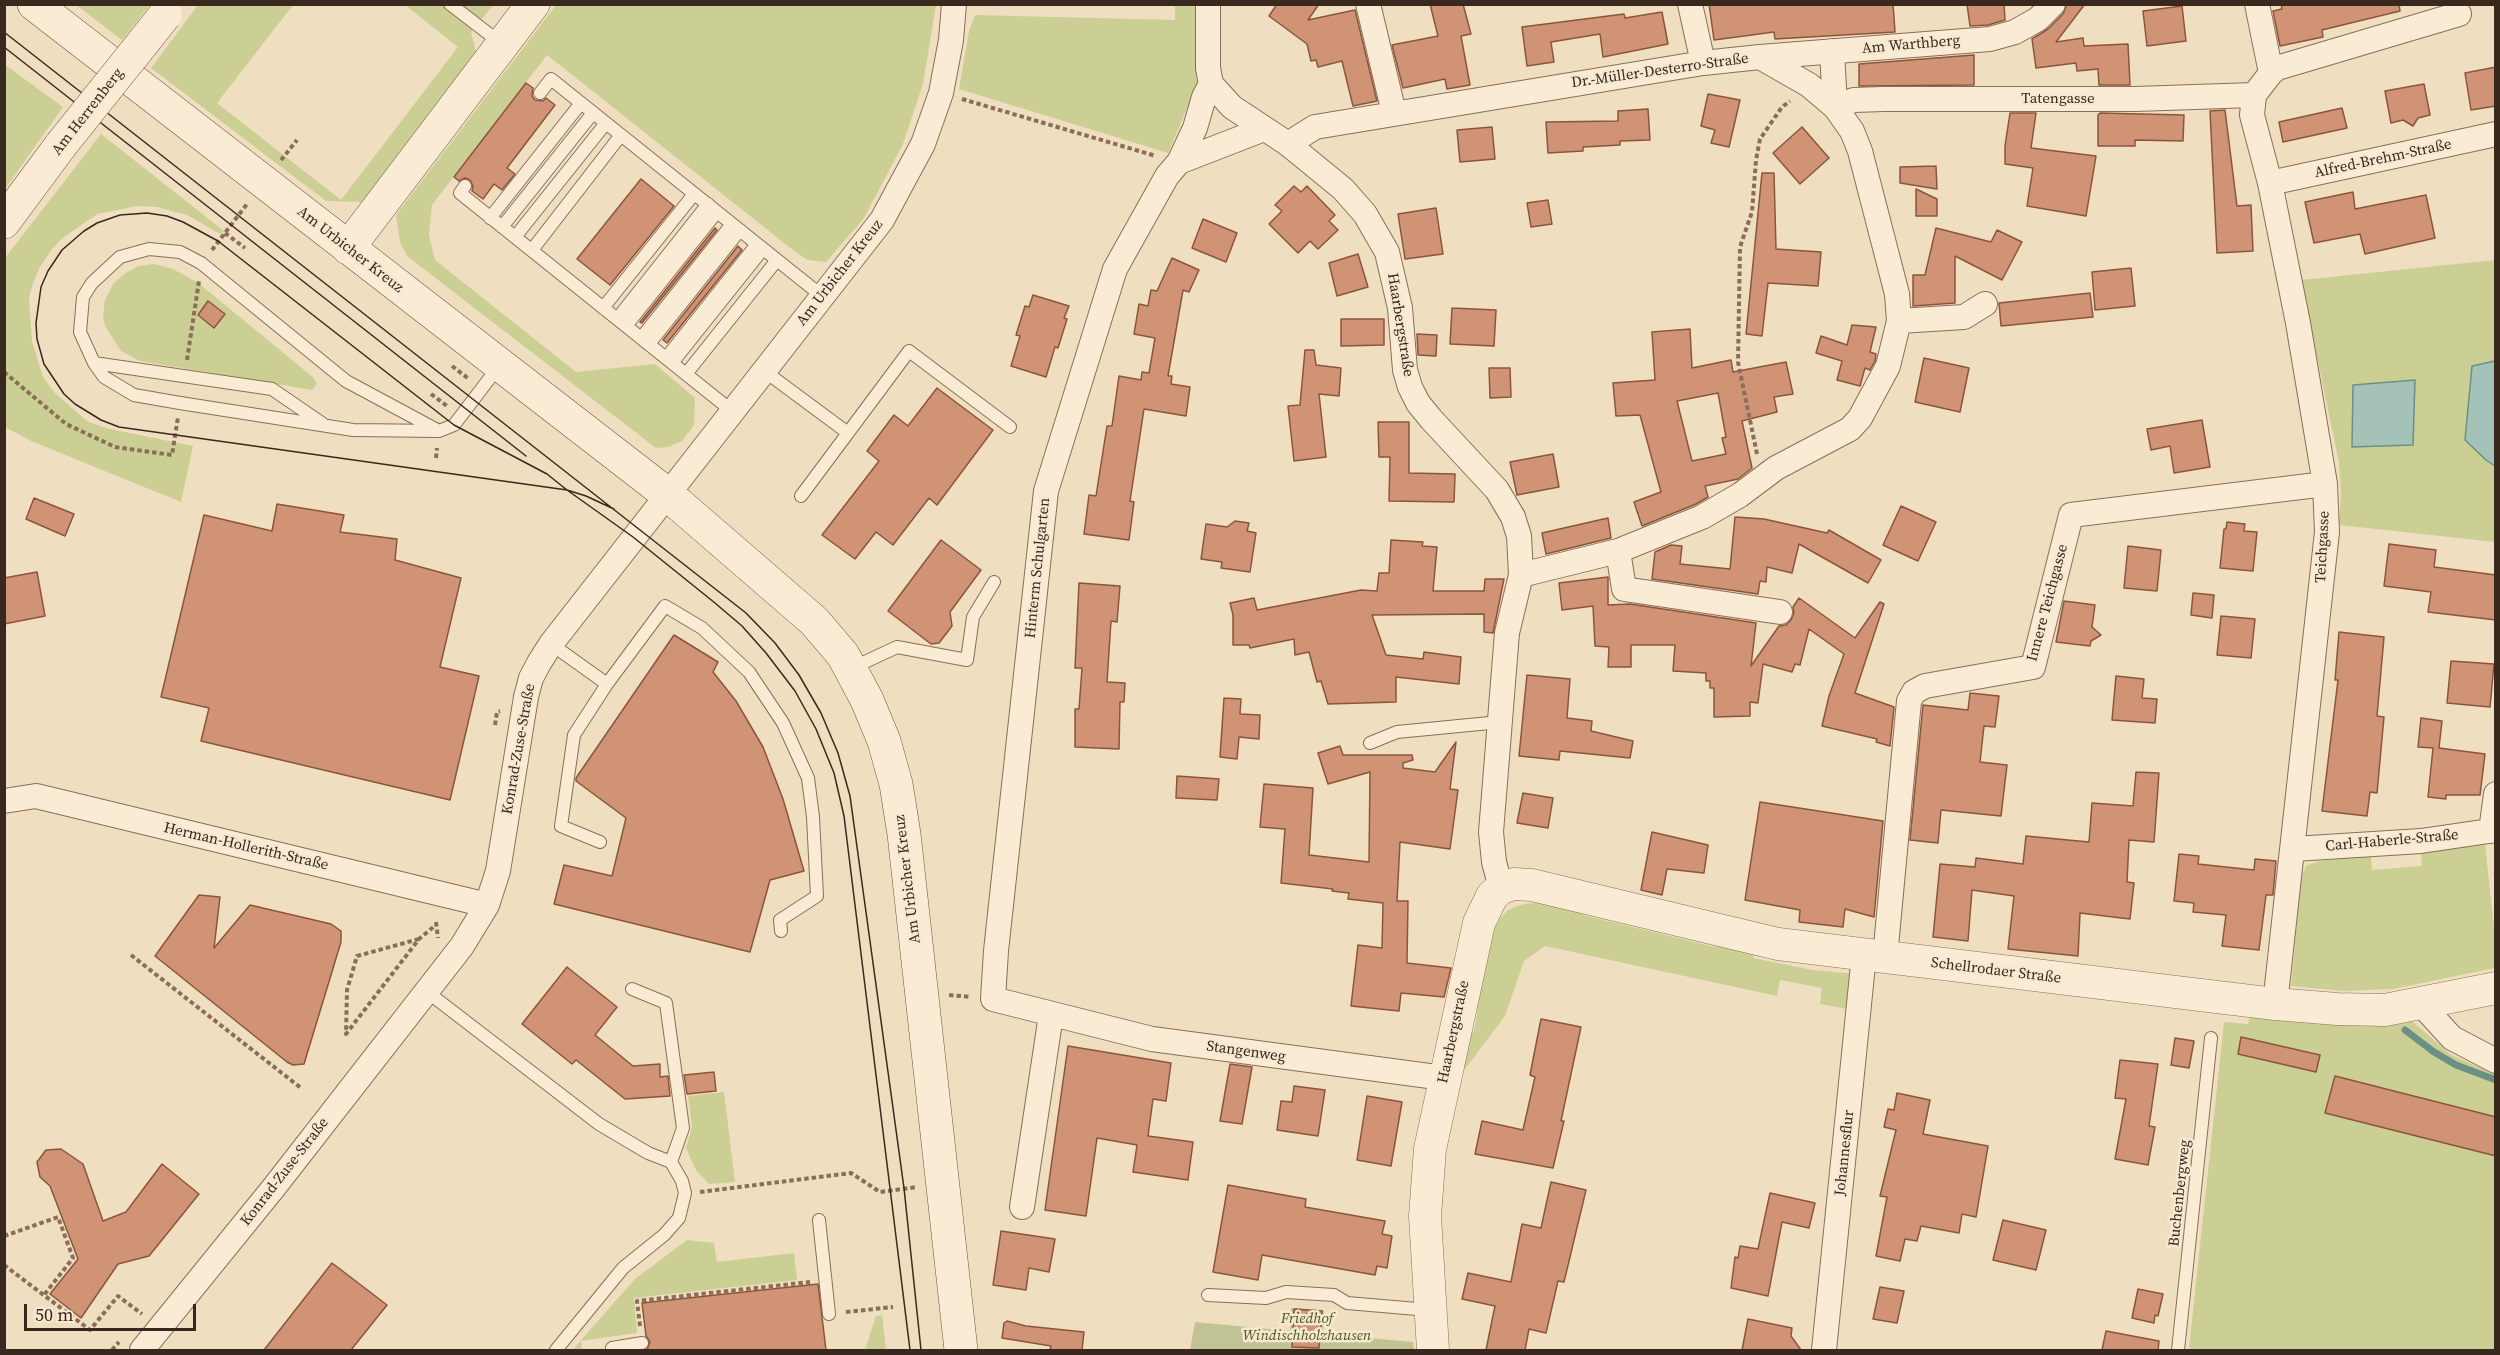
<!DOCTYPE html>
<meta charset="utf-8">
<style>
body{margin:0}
#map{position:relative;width:2500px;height:1355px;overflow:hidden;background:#f0dec1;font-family:"Source Serif 4",serif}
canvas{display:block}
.frame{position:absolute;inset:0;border:6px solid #39281d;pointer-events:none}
.scale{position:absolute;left:24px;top:1304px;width:172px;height:27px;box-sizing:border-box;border:3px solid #39281d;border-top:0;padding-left:8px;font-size:18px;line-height:21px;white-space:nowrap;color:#39281d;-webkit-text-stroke:4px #f7e9d1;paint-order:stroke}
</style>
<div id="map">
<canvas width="2500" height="1355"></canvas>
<div class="frame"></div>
<div class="scale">50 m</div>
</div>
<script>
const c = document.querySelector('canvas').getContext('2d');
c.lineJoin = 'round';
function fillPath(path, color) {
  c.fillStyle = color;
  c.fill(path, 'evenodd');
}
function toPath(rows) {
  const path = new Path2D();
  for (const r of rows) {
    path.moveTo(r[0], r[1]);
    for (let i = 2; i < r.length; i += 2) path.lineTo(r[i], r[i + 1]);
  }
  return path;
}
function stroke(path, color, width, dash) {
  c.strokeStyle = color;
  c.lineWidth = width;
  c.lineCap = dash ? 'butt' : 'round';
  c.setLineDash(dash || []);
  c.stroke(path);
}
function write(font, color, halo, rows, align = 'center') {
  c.font = font + ' "Source Serif 4",serif';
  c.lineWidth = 5;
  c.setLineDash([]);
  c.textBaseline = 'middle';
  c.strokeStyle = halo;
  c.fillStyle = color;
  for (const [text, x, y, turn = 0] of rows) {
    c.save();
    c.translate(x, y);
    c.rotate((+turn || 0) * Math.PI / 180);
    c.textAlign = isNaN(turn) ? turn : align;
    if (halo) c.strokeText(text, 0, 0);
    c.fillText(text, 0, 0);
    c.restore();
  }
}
fillPath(toPath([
 [76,5,150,5,122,40],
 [198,5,293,5,217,103,341,200,458,47,405,5,493,5,471,32,476,51,362,202,326,201,151,68],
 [556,5,936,5,923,84,903,144,864,218,826,262,808,260,798,254,547,55,432,205,429,235,435,260,576,372,655,364,695,398,694,425,682,441,668,447,656,448,407,256,400,242,396,215],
 [1175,5,1197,5,1198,83,1168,153,959,89,969,31,975,15,1175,20],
 [4,64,63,107,5,189,4,189],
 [101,134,224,231,220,234,187,215,157,207,138,206,97,214,64,237,52,249,40,267,33,283,29,298,32,341,43,377,55,393,88,422,110,429,193,446,181,502,31,441,5,427,5,258],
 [2495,260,2495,361,2472,366,2486,460,2495,466,2495,542,2339,525,2341,492,2339,463,2301,280],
 [154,264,173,269,197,282,314,378,317,384,312,390,140,361,121,351,105,326,103,317,105,300,113,284,125,273,139,266],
 [2485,844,2495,938,2495,968,2393,989,2343,991,2291,986,2301,879,2306,866,2319,861,2371,855,2372,870,2422,866,2421,851],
 [1537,902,1579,907,1583,915,1715,947,1728,943,1755,948,1753,958,1813,970,1856,974,1852,1010,1820,1004,1822,988,1780,980,1777,996,1545,946,1524,961,1505,1016,1456,1081,1464,1040,1474,1031,1478,1009,1474,1002,1489,938,1500,919,1508,910,1520,905],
 [2252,1010,2412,1021,2451,1055,2495,1074,2495,1350,2198,1350,2189,1348,2224,1022,2248,1024],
 [724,1092,735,1182,709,1184,696,1170,686,1148,692,1127,688,1096],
 [687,1240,714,1243,717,1262,794,1253,797,1280,634,1298,637,1333,581,1341,582,1350,573,1350,582,1339,635,1279],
 [882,1315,886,1350,865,1350,876,1316]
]), '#cccf94');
fillPath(toPath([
 [1291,1308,1324,1310,1323,1334,1413,1342,1414,1350,1190,1350,1195,1322,1290,1331]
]), '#c1c394');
const water = toPath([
 [2495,361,2496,361,2495,466,2486,460,2465,440,2472,366,2495,361],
 [2415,380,2413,445,2352,447,2353,385,2415,380]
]);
fillPath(water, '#a4c2b7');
stroke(water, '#6a9184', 1.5);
stroke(toPath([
 [2405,1030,2434,1052,2456,1065,2496,1080]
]), '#6a9184', 7);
const building = toPath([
 [1277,4,1319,4,1308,20,1355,10,1377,101,1353,106,1342,61,1318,67,1316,60,1311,61,1307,44,1269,16,1277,4],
 [1430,4,1463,4,1471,34,1461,36,1470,85,1447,89,1445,79,1403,88,1392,45,1438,36,1430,4],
 [1709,4,1893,4,1895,32,1775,39,1774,32,1714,40,1709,4],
 [1967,4,2004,4,2005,20,1988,25,1970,26,1967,4],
 [2067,4,2085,4,2056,42,2083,38,2084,46,2128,44,2130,85,2099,85,2098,69,2077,71,2076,63,2036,68,2032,39,2048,29,2063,14,2067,4],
 [2281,4,2399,4,2400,11,2322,30,2323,37,2280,46,2273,11,2282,9,2281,4],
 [2182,6,2186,41,2147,46,2143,11,2182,6],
 [1662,12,1668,44,1603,57,1600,34,1551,42,1554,62,1527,66,1522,27,1624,14,1625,18,1662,12],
 [1974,55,1974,85,1859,86,1859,64,1974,55],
 [2496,67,2496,106,2471,110,2465,73,2496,67],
 [526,83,533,88,532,96,535,100,543,101,546,98,555,105,507,168,515,174,502,190,494,184,483,199,472,191,473,186,470,180,465,178,459,181,454,177,526,83],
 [2424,84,2430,115,2418,118,2413,126,2403,120,2391,123,2385,91,2424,84],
 [1708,94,1740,100,1729,147,1711,143,1715,130,1701,126,1708,94],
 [2342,108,2347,128,2283,142,2279,122,2342,108],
 [1648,109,1650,140,1620,141,1620,145,1583,147,1583,151,1548,153,1546,122,1618,121,1618,111,1648,109],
 [2225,110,2237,206,2251,205,2253,251,2217,253,2210,111,2225,110],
 [2010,113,2036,113,2031,148,2096,156,2086,216,2027,206,2033,168,2005,164,2005,146,2010,113],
 [2100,113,2184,115,2183,141,2135,140,2135,146,2098,146,2098,115,2100,113],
 [1492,127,1495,159,1460,162,1457,130,1492,127],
 [1802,127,1829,158,1800,184,1773,153,1802,127],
 [1936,166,1937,189,1900,183,1900,167,1936,166],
 [1762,173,1774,173,1776,249,1821,252,1818,286,1768,283,1762,336,1746,334,1762,173],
 [641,179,674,206,610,285,577,259,641,179],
 [1294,186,1301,192,1307,186,1335,215,1329,221,1338,230,1318,249,1310,241,1298,253,1269,224,1282,211,1275,205,1294,186],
 [1916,189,1937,199,1937,216,1916,216,1916,189],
 [2353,192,2355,209,2426,195,2435,238,2365,254,2360,234,2314,243,2305,202,2353,192],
 [1548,200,1552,224,1531,227,1527,203,1548,200],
 [1436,208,1443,254,1405,259,1398,214,1436,208],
 [1203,219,1237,233,1226,262,1192,248,1203,219],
 [715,228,717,230,642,323,640,322,715,228],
 [1936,228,1991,242,1997,230,2022,242,2002,280,1955,256,1955,303,1913,306,1913,275,1925,275,1936,228],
 [738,246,742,250,667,343,663,340,738,246],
 [1358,254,1368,287,1337,296,1329,263,1358,254],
 [1172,258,1199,270,1189,292,1183,290,1168,376,1172,376,1171,384,1190,387,1186,416,1144,409,1130,501,1134,502,1129,540,1084,534,1089,495,1096,496,1107,426,1112,426,1119,376,1141,380,1142,372,1149,373,1155,338,1134,334,1139,304,1148,306,1151,290,1157,291,1172,258],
 [2131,268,2135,306,2095,310,2092,272,2131,268],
 [2090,293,2093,317,2001,326,1999,303,2090,293],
 [1033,295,1069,306,1064,318,1067,319,1058,348,1055,347,1046,377,1011,366,1020,336,1016,335,1025,306,1029,307,1033,295],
 [208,301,225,314,214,328,198,315,208,301],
 [1452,308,1496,310,1494,346,1450,344,1452,308],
 [1341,319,1384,319,1384,345,1341,346,1341,319],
 [1852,325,1876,327,1870,352,1876,354,1875,361,1870,370,1865,368,1860,386,1837,380,1842,361,1816,353,1821,336,1847,345,1852,325],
 [1690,329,1692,368,1731,360,1733,372,1786,362,1793,394,1774,397,1777,412,1742,421,1752,468,1738,479,1705,486,1708,497,1696,504,1642,526,1634,502,1661,492,1640,415,1616,416,1613,383,1655,380,1652,332,1690,329],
 [1718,393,1726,437,1722,438,1726,454,1692,461,1677,401,1718,393],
 [1417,334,1437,335,1436,356,1418,355,1417,334],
 [1305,350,1314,350,1316,365,1341,368,1339,396,1319,394,1326,457,1294,461,1288,406,1300,405,1305,350],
 [1924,358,1969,368,1960,412,1915,402,1924,358],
 [1489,368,1510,368,1511,397,1490,398,1489,368],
 [937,388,993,430,937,505,929,498,893,545,876,532,855,559,822,535,879,461,867,451,894,415,908,426,937,388],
 [2202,420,2210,467,2174,473,2170,446,2151,450,2147,429,2202,420],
 [1378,422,1409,422,1409,473,1455,474,1454,502,1389,501,1390,457,1379,457,1378,422],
 [1553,454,1559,487,1517,495,1510,462,1553,454],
 [34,498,74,514,65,536,26,519,34,498],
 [277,504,344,515,340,532,397,539,395,560,461,578,440,667,479,676,450,800,201,741,209,708,161,697,204,515,272,531,277,504],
 [1901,506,1936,522,1918,561,1883,545,1901,506],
 [1735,517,1764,519,1827,533,1829,530,1881,560,1868,583,1799,544,1792,573,1767,567,1766,582,1760,581,1758,594,1652,579,1655,552,1671,545,1682,546,1680,564,1730,569,1735,517],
 [1608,518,1611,538,1546,554,1542,533,1608,518],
 [1235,521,1249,523,1247,531,1256,533,1250,572,1221,568,1222,562,1201,559,1206,524,1227,527,1235,521],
 [2227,522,2245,524,2244,531,2257,532,2253,571,2220,568,2224,529,2226,529,2227,522],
 [941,540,981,570,950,612,952,626,939,643,931,644,888,611,941,540],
 [1391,540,1423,542,1422,546,1437,547,1433,591,1484,591,1485,579,1504,579,1493,633,1484,632,1484,614,1372,615,1386,655,1423,659,1424,652,1461,657,1459,684,1396,677,1396,702,1328,704,1321,681,1317,682,1309,652,1295,655,1294,639,1250,648,1249,645,1233,645,1233,615,1230,603,1254,598,1257,610,1361,590,1377,591,1379,573,1389,573,1391,540],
 [2389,544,2436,550,2434,567,2496,575,2496,620,2428,612,2431,592,2384,586,2389,544],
 [2128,546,2161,550,2157,591,2124,588,2128,546],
 [37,572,45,616,4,624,4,578,37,572],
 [1608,577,1608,605,1630,604,1756,623,1751,666,1779,626,1786,625,1791,620,1794,613,1793,607,1799,598,1855,638,1880,602,1884,604,1855,693,1894,707,1890,746,1876,742,1877,739,1822,726,1829,696,1844,654,1809,629,1800,665,1795,664,1792,672,1763,664,1758,703,1750,702,1750,716,1714,717,1714,688,1710,688,1710,681,1706,681,1706,673,1673,671,1675,645,1631,645,1631,667,1608,667,1609,647,1595,646,1593,606,1562,610,1559,583,1608,577],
 [1079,583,1120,586,1117,622,1111,621,1107,682,1125,683,1124,702,1120,702,1119,749,1075,747,1075,709,1079,709,1082,668,1075,668,1079,583],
 [2193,593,2214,595,2212,618,2191,615,2193,593],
 [2064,601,2095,605,2092,627,2101,635,2091,641,2090,646,2056,642,2064,601],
 [2221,616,2255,619,2251,658,2217,655,2221,616],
 [2339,632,2384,637,2377,716,2384,717,2377,793,2370,792,2367,816,2322,811,2338,680,2335,680,2339,632],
 [674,635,718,662,713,672,736,701,763,747,783,799,804,871,770,880,750,952,554,904,564,865,612,876,626,818,576,781,576,778,674,635],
 [2451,661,2494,664,2490,707,2447,703,2451,661],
 [1527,675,1570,679,1567,718,1592,721,1591,731,1633,741,1630,758,1560,751,1559,760,1519,756,1527,675],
 [2116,676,2144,679,2142,698,2157,699,2155,723,2112,720,2116,676],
 [1970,693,1999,696,1995,727,1984,726,1980,762,2007,765,2001,816,1941,810,1938,843,1910,840,1923,705,1968,710,1970,693],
 [1224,698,1241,699,1240,714,1260,715,1259,739,1239,737,1237,759,1220,757,1224,698],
 [2421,718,2442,721,2439,748,2485,754,2480,795,2446,795,2446,799,2428,797,2433,748,2418,747,2421,718],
 [1456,742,1450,789,1458,790,1450,849,1400,842,1397,901,1408,901,1407,963,1451,968,1444,997,1401,993,1399,1011,1351,1006,1358,945,1382,948,1383,903,1348,899,1349,893,1332,891,1333,889,1281,883,1285,829,1260,827,1264,784,1313,788,1309,855,1369,862,1370,772,1328,784,1318,753,1340,746,1343,755,1412,755,1413,760,1403,763,1403,768,1435,772,1456,742],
 [2136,772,2159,773,2154,842,2129,840,2127,882,2134,883,2130,919,2080,913,2078,956,2008,949,2014,896,1972,890,1968,941,1933,937,1940,864,1975,867,1976,858,2023,864,2026,836,2089,842,2092,803,2133,806,2136,772],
 [1177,776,1219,779,1217,800,1176,798,1177,776],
 [1523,793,1553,798,1548,828,1517,823,1523,793],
 [1760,802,1883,821,1874,917,1845,909,1843,927,1799,922,1800,910,1745,900,1760,802],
 [1652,832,1708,845,1704,873,1667,869,1662,895,1641,890,1652,832],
 [2179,854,2199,856,2198,864,2254,870,2255,859,2276,861,2273,895,2266,895,2259,950,2222,946,2226,915,2193,912,2194,903,2174,901,2179,854],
 [199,895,220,897,214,948,250,905,331,924,341,931,341,942,304,1064,293,1065,287,1062,155,956,199,895],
 [567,967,617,1007,595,1035,633,1066,660,1064,660,1077,668,1076,670,1096,625,1099,576,1060,572,1064,522,1024,567,967],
 [1541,1019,1581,1027,1561,1121,1564,1121,1553,1168,1475,1154,1482,1121,1523,1130,1535,1077,1530,1075,1541,1019],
 [2241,1037,2320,1055,2316,1072,2238,1054,2241,1037],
 [2175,1038,2194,1041,2189,1068,2171,1065,2175,1038],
 [1068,1046,1171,1063,1166,1101,1153,1099,1148,1136,1193,1142,1188,1180,1133,1172,1137,1145,1097,1138,1086,1216,1045,1210,1068,1046],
 [2120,1060,2158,1064,2149,1126,2155,1127,2148,1165,2115,1159,2126,1099,2115,1098,2120,1060],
 [1230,1064,1252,1067,1242,1124,1220,1121,1230,1064],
 [714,1072,716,1091,687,1094,684,1075,714,1072],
 [2335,1076,2496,1117,2496,1156,2325,1113,2335,1076],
 [1294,1086,1325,1090,1318,1136,1277,1130,1281,1101,1292,1102,1294,1086],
 [1897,1093,1930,1100,1923,1134,1988,1146,1976,1217,1962,1214,1959,1233,1921,1226,1917,1241,1905,1239,1900,1261,1876,1256,1887,1197,1880,1196,1896,1130,1884,1127,1888,1109,1894,1110,1897,1093],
 [1367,1096,1402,1102,1391,1166,1357,1160,1367,1096],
 [61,1149,83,1164,103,1221,126,1212,162,1164,199,1194,149,1256,118,1264,81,1318,50,1294,78,1259,50,1186,40,1177,37,1162,46,1150,61,1149],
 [1551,1182,1586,1190,1564,1282,1558,1281,1546,1333,1529,1329,1525,1350,1486,1350,1495,1306,1462,1299,1468,1273,1511,1282,1522,1224,1541,1228,1551,1182],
 [1228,1185,1306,1199,1305,1207,1385,1221,1382,1234,1392,1236,1387,1268,1377,1266,1375,1275,1262,1255,1258,1280,1213,1272,1228,1185],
 [1770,1193,1815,1203,1809,1228,1782,1222,1768,1296,1731,1288,1735,1257,1738,1258,1740,1246,1758,1249,1770,1193],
 [2003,1220,2046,1230,2036,1270,1993,1260,2003,1220],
 [1001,1231,1055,1239,1049,1272,1029,1268,1026,1290,993,1285,1001,1231],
 [332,1263,387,1305,351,1350,264,1350,332,1263],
 [818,1284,826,1350,647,1350,650,1342,646,1336,642,1303,818,1284],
 [1880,1287,1904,1291,1897,1323,1873,1319,1880,1287],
 [2138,1289,2163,1294,2158,1316,2155,1315,2154,1323,2132,1318,2138,1289],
 [1294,1309,1322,1311,1319,1348,1292,1347,1294,1309],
 [1748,1319,1792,1328,1791,1336,1801,1350,1742,1350,1748,1319],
 [1007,1321,1026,1326,1084,1332,1082,1350,1050,1350,1051,1346,1002,1338,1004,1323,1007,1321],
 [2106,1331,2159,1341,2158,1350,2102,1350,2106,1331]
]);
fillPath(building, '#d09375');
stroke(building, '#8b553c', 1.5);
const service = toPath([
 [450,4,502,44],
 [540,93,551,79,822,296],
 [465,186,460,193,732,411],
 [490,218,581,103],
 [502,227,593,113],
 [515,237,606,123],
 [532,250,621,135],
 [603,308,694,194],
 [617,319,708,204],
 [626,326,717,212],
 [641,338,732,224],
 [649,344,740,230],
 [666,358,757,244],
 [94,363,272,389,323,424],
 [672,363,763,249],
 [763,370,848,433],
 [686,374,777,260],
 [439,431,346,381,201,263,180,252,149,249,120,257,92,283,83,297,80,332,94,363,104,377,134,395,180,403,353,430,439,431,454,425,499,366],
 [801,496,909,351,1010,427],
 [551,644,607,684],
 [852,668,897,647,967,660,973,617,994,582],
 [1370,743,1397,732,1500,722],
 [600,842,561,826,574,735,607,684,665,606,702,628,749,672,783,723,808,778,813,817,817,896,780,920,781,931],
 [632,989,666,1003,683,1128,671,1162],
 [426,991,599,1124,648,1153,671,1162,682,1181,685,1193,679,1218,664,1235,623,1268,556,1350],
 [819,1220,829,1314],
 [1208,1295,1266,1298,1286,1292,1334,1295,1347,1303,1429,1310],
 [613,1350,612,1348,642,1343],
 [2178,1350,2211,1038]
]);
const minor = toPath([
 [1208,4,1208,68,1211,84,1232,107,1288,144,1343,189,1365,214,1387,252,1400,308,1405,370,1410,387,1418,403,1431,419,1497,490,1513,517,1519,536,1521,575,1507,633,1491,832,1494,862,1501,888],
 [1368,4,1394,113],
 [1690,4,1703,63],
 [1832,51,1835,107,1854,100,1884,99,2135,99,2254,95,2271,73,2257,4],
 [1760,57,1990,39,2015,32,2038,19,2053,4],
 [2271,73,2277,68,2459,14],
 [2254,95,2252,115,2270,183,2298,323,2318,442,2325,484,2327,532,2275,1004],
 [1264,129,1179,162,1167,176,1115,269,1046,491,996,951,993,999,1152,1039,1444,1078],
 [1288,144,1315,127,1703,63,1760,57,1809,85,1835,107,1852,131,1860,151,1897,294,1899,321,1888,366,1860,418,1850,429,1776,468,1740,495,1702,517,1618,551,1521,575],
 [1179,162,1195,128,1204,97,1211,84],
 [2270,183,2496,134],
 [1899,321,1964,317,1985,304],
 [1618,551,1624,589,1780,612],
 [4,801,36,796,487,905],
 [2491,831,2496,794],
 [2294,849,2421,841,2496,830],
 [1885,957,1909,701,1914,692,1925,686,2033,667,2071,515,2325,484],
 [2421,1004,2452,1038,2496,1061],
 [1022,1207,1051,1015],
 [142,1350,275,1186,462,946,487,905,498,871,526,697,531,678,539,663,551,644,882,220,923,144,941,93,951,40,954,4],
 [1824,1350,1864,955]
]);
const tertiary = toPath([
 [1433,1350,1425,1216,1430,1149,1479,923,1492,896,1501,888,1514,884,1532,885,1778,944,2275,1004,2337,1009,2385,1010,2496,988]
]);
const secondary = toPath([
 [34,4,667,494,814,621,843,655,867,700,884,741,896,784,904,834,961,1350],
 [4,222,61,145],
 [348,248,533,4]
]);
stroke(service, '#8a6e58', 14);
stroke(minor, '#8a6e58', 26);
stroke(tertiary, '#8a6e58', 33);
stroke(secondary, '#6c503b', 34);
stroke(toPath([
 [962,99,1156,156],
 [281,160,297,140],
 [225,233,245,248],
 [212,250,247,204],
 [187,360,199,281],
 [452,366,469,379],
 [4,372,66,424,115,447,172,455,178,417],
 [431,394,447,406],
 [1757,454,1738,362,1740,247,1752,212,1756,160,1760,139,1782,107,1790,101],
 [436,458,437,448],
 [495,725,497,712,500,711],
 [436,922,438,938],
 [419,939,357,956,347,990,346,1034,419,939,437,924],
 [131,955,301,1088],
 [949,995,971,997],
 [700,1192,851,1173,880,1192,917,1187],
 [4,1236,58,1217,73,1258,44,1295],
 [4,1265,90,1330,118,1296,142,1314],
 [846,1312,893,1307],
 [640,1326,637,1301,810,1282],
 [112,1350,119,1342]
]), '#8a6e58', 4, [4.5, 3]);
stroke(service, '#faecd4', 12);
stroke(minor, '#faecd4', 24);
stroke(tertiary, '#faecd4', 32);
stroke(secondary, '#faecd4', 33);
stroke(toPath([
 [4,32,746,613,775,643,799,675,821,713,838,753,850,796,904,1188,921,1350],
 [4,47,526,456],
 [614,509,586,496,567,490,119,427,101,420,75,404,64,394,44,364,37,339,36,323,41,287,48,271,62,250,84,231,97,223,120,215,147,213,167,216,183,222,218,241,454,425,547,474,567,490,633,537,715,603,742,626,766,653,795,691,816,729,834,773,844,816,910,1350]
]), '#39281d', 1.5);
const secondaryBridge = toPath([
 [61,145,165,15]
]);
stroke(secondaryBridge, '#6c503b', 34, []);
stroke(secondaryBridge, '#faecd4', 33);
write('15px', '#39281d', '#f7e9d1', [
 ["Am Warthberg",1911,45,-5],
 ["Dr.-Müller-Desterro-Straße",1660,71,-8],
 ["Tatengasse",2058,99],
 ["Am Herrenberg",88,112,-52],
 ["Alfred-Brehm-Straße",2383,159,-12],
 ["Am Urbicher Kreuz",350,250,38],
 ["Am Urbicher Kreuz",840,273,-52],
 ["Haarbergstraße",1400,325,81],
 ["Teichgasse",2323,547,-87],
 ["Hinterm Schulgarten",1038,568,-84],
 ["Innere Teichgasse",2048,603,-75],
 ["Konrad-Zuse-Straße",519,749,-80],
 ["Carl-Haberle-Straße",2392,841,-5],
 ["Herman-Hollerith-Straße",246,847,13],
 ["Am Urbicher Kreuz",908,879,-97],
 ["Schellrodaer Straße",1996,971,7],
 ["Haarbergstraße",1454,1032,-78],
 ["Stangenweg",1246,1052,8],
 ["Johannesflur",1845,1153,-84],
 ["Konrad-Zuse-Straße",285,1172,-52],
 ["Buchenbergweg",2180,1193,-84]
]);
write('italic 15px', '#4e5722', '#f7e9d1', [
 ["Friedhof",1307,1319],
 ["Windischholzhausen",1307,1336]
]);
</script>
